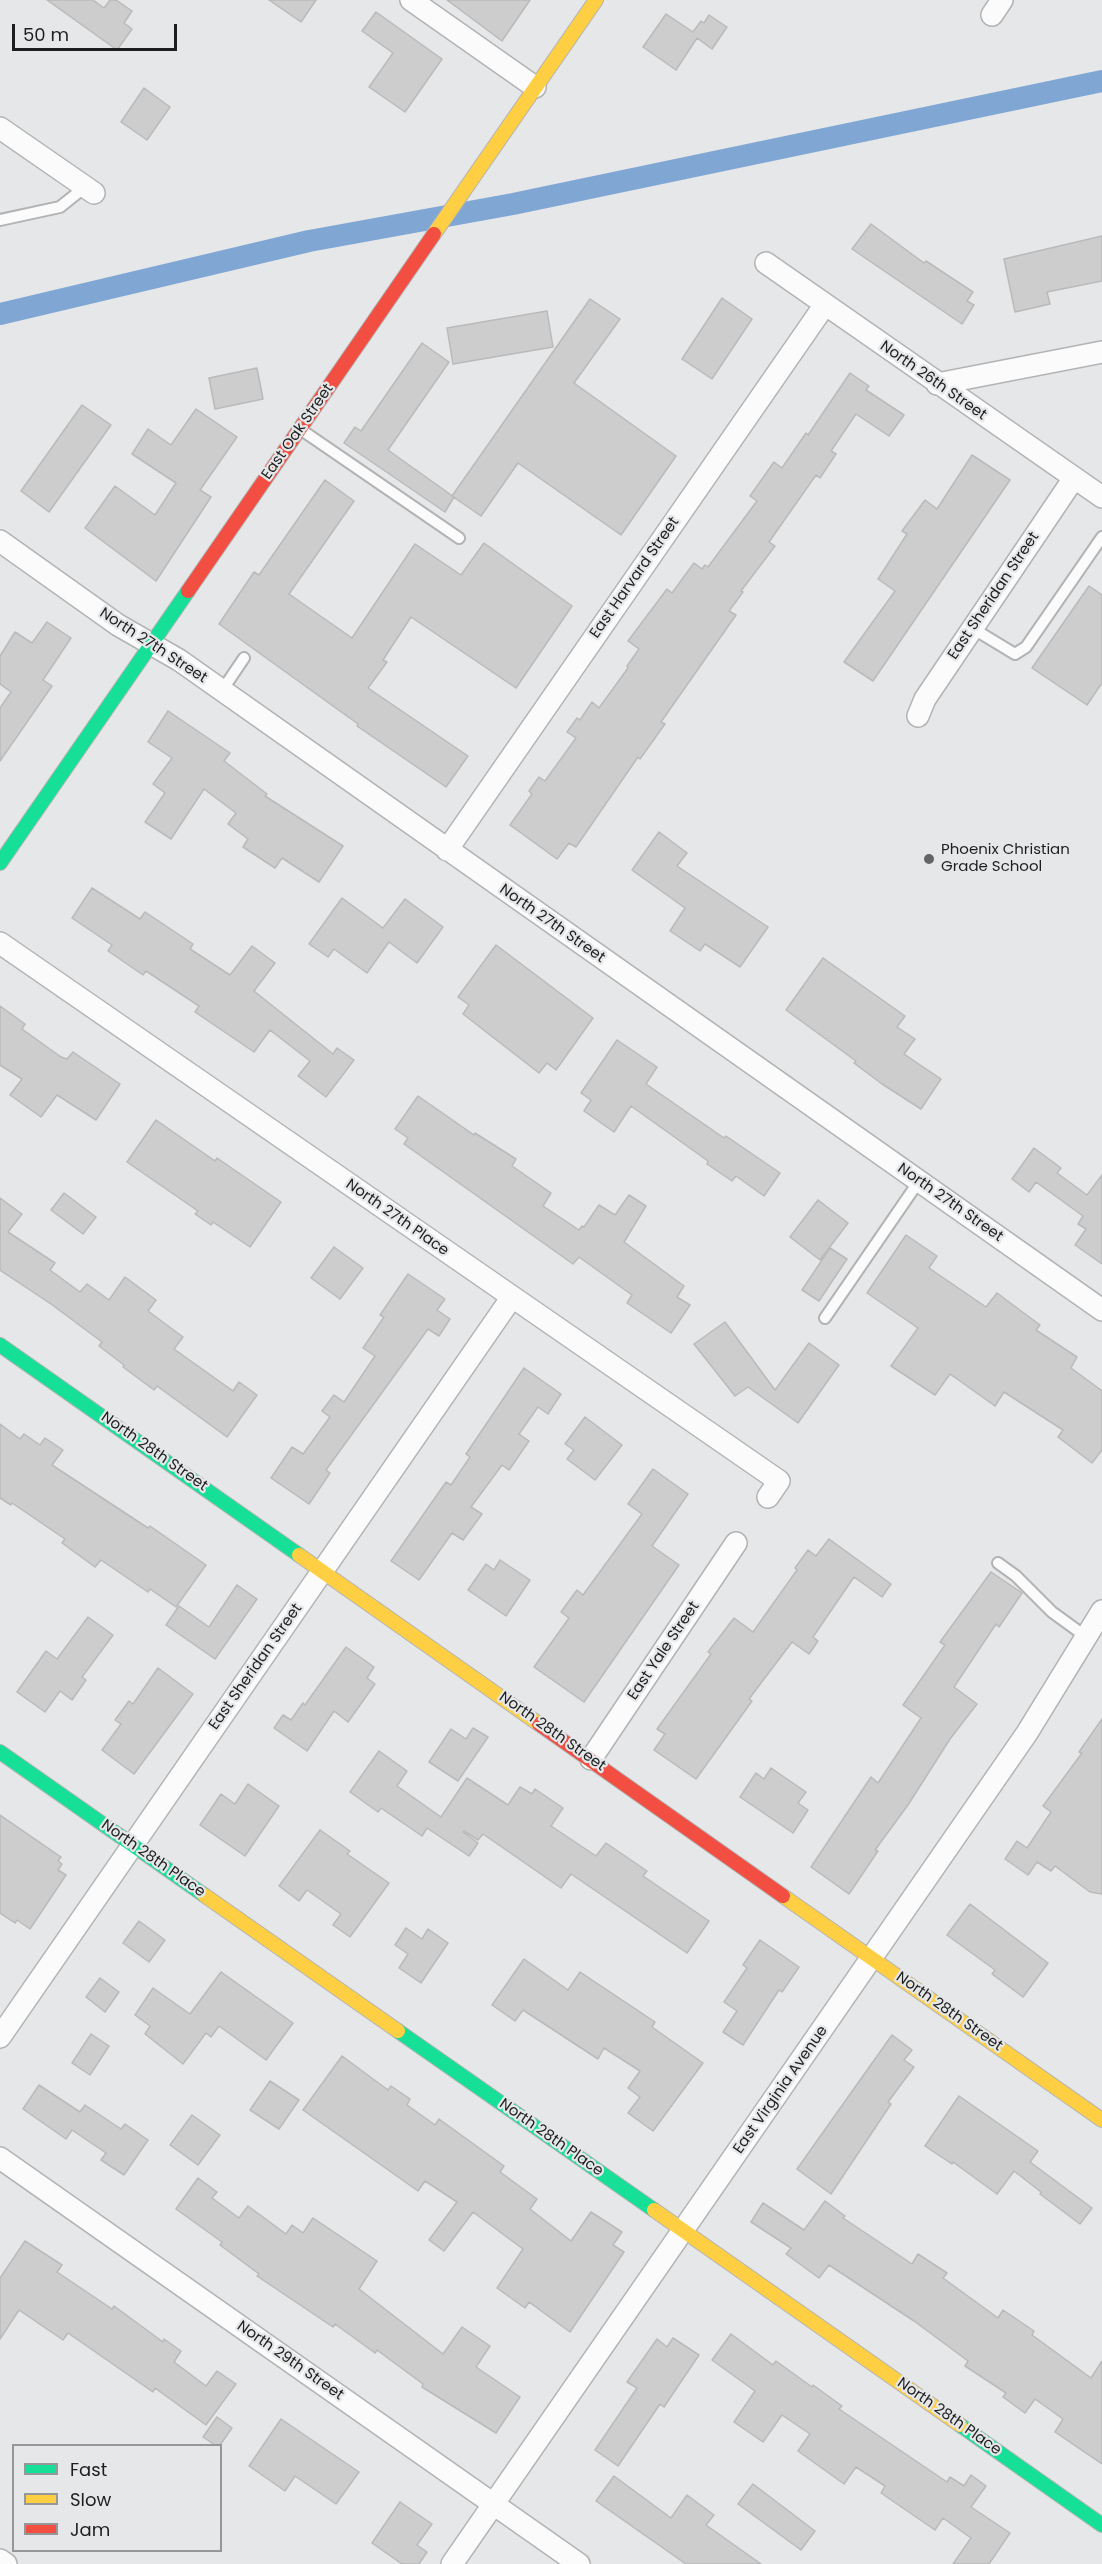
<!DOCTYPE html>
<style>
body{margin:0}
#map{position:relative;width:1102px;height:2564px;overflow:hidden;background:#e6e7e8;font-family:Poppins,sans-serif}
canvas{display:block}
.legend{position:absolute;left:12px;top:2444px;width:210px;height:108px;box-sizing:border-box;background:#e5e7e9;border:2px solid #959798;margin:0;padding:8px 10px;list-style:none;font-size:18px;color:#1e1e1f}
.legend li{display:flex;align-items:center;gap:12px;height:30px}
.legend b{width:30px;border:2px solid #959798}
.scale{position:absolute;left:12px;top:24px;width:165px;height:27px;box-sizing:border-box;border:3px solid #1e1e1f;border-top:0;padding-left:8px;font-size:18px;line-height:21px;white-space:nowrap;color:#1e1e1f;-webkit-text-stroke:4px #e5e7e9;paint-order:stroke}
</style>
<div id="map">
<canvas width="1102" height="2564"></canvas>
<ul class="legend">
<li><b style="height:8px;background:#16e098"></b>Fast</li>
<li><b style="height:8px;background:#ffcf43"></b>Slow</li>
<li><b style="height:8px;background:#f24e42"></b>Jam</li>
</ul>
<div class="scale">50 m</div>
</div>
<script>
const c = document.querySelector('canvas').getContext('2d');
c.lineJoin = 'round';
function toPath(rows) {
  const path = new Path2D();
  for (const r of rows) {
    path.moveTo(r[0], r[1]);
    for (let i = 2; i < r.length; i += 2) path.lineTo(r[i], r[i + 1]);
  }
  return path;
}
function stroke(path, color, width, dash) {
  c.strokeStyle = color;
  c.lineWidth = width;
  c.lineCap = dash ? 'butt' : 'round';
  c.setLineDash(dash || []);
  c.stroke(path);
}
function fillPath(path, color) {
  c.fillStyle = color;
  c.fill(path, 'evenodd');
}
function write(font, color, halo, rows, align = 'center') {
  c.font = font + ' Poppins,sans-serif';
  c.lineWidth = 4.5;
  c.setLineDash([]);
  c.textBaseline = 'middle';
  c.strokeStyle = halo;
  c.fillStyle = color;
  for (const [text, x, y, turn = 0] of rows) {
    c.save();
    c.translate(x, y);
    c.rotate((+turn || 0) * Math.PI / 180);
    c.textAlign = isNaN(turn) ? turn : align;
    if (halo) c.strokeText(text, 0, 0);
    c.fillText(text, 0, 0);
    c.restore();
  }
}
stroke(toPath([
 [0,314,309,241,513,204,1102,81]
]), '#80a7d4', 22);
const building = toPath([
 [47,0,93,0,104,8,110,0,116,0,132,11,124,23,132,29,117,50,47,0],
 [269,0,316,0,301,22,269,0],
 [447,0,530,0,502,41,447,0],
 [376,12,442,59,405,112,369,87,393,53,362,31,376,12],
 [666,14,693,32,701,21,704,23,709,15,727,27,712,49,697,38,676,70,643,47,666,14],
 [144,88,170,107,147,140,121,122,144,88],
 [871,224,924,263,926,261,973,292,967,301,974,305,962,324,852,249,871,224],
 [1102,236,1102,281,1047,292,1050,304,1015,312,1004,259,1102,236],
 [722,298,752,319,712,379,682,359,722,298],
 [590,299,620,319,574,383,676,456,621,535,518,463,481,516,452,496,590,299],
 [547,311,553,347,453,364,447,328,547,311],
 [422,343,449,362,388,450,454,497,445,512,344,443,355,427,361,431,422,343],
 [257,368,263,399,215,409,209,378,257,368],
 [850,373,869,386,866,390,904,415,889,436,856,414,831,451,836,454,820,478,816,475,769,542,775,546,741,591,743,592,729,611,736,615,661,722,665,724,640,759,638,757,576,847,569,843,557,859,510,825,532,794,529,791,539,777,545,781,576,738,567,732,577,718,580,720,592,702,599,708,628,668,627,666,639,649,628,641,667,589,672,593,694,563,702,569,705,565,708,567,757,501,750,496,774,462,782,468,806,433,808,435,850,373],
 [82,405,111,425,49,512,21,491,82,405],
 [196,409,237,437,200,490,211,497,156,581,85,528,115,486,155,515,176,483,132,454,148,429,171,445,196,409],
 [972,455,1010,480,873,681,844,662,895,591,878,579,907,534,902,531,925,500,937,509,972,455],
 [325,480,354,501,289,594,352,638,415,544,461,575,484,543,572,606,516,688,411,617,383,660,387,662,368,688,468,756,446,787,357,726,358,724,219,624,254,572,259,575,325,480],
 [1089,586,1102,595,1102,683,1087,705,1032,668,1089,586],
 [47,622,71,638,43,680,52,686,0,761,0,708,11,692,0,684,0,656,15,632,32,643,47,622],
 [168,711,230,753,224,761,267,794,265,796,343,846,319,882,282,858,275,868,243,847,248,839,228,824,236,813,204,789,171,839,145,822,165,793,153,784,172,758,148,742,168,711],
 [659,832,687,853,677,866,768,927,740,967,705,944,700,951,670,931,685,908,632,870,659,832],
 [92,888,140,919,145,912,193,944,190,949,230,975,252,946,275,963,254,991,333,1054,337,1048,354,1060,326,1097,298,1076,310,1061,270,1030,254,1052,195,1012,199,1006,146,971,143,975,108,951,112,945,72,918,92,888],
 [342,898,383,928,405,899,443,927,417,963,389,942,367,973,334,949,328,957,309,944,342,898],
 [496,945,593,1018,556,1070,547,1063,539,1073,463,1014,469,1005,458,997,496,945],
 [823,958,905,1016,897,1027,915,1039,904,1054,941,1079,921,1109,882,1084,854,1063,856,1061,786,1010,823,958],
 [0,1006,25,1024,22,1029,61,1057,67,1059,73,1052,120,1084,96,1120,57,1095,41,1117,10,1095,22,1079,0,1065,0,1006],
 [617,1040,657,1067,646,1084,724,1138,726,1136,780,1173,764,1196,736,1176,732,1181,707,1164,708,1161,631,1106,614,1132,584,1111,591,1100,581,1093,617,1040],
 [418,1096,474,1135,475,1133,516,1159,512,1166,551,1193,543,1206,579,1230,582,1226,584,1227,599,1205,615,1215,629,1195,646,1206,624,1242,684,1286,677,1297,690,1305,671,1333,627,1303,632,1295,579,1257,573,1264,404,1144,408,1138,395,1129,418,1096],
 [156,1120,215,1161,217,1158,281,1202,250,1247,213,1222,211,1225,195,1214,198,1211,127,1162,156,1120],
 [1034,1148,1061,1168,1057,1173,1087,1195,1102,1175,1102,1264,1075,1245,1086,1229,1078,1224,1083,1216,1036,1182,1029,1192,1012,1179,1034,1148],
 [64,1193,96,1217,83,1234,51,1210,64,1193],
 [0,1198,22,1214,8,1232,55,1263,50,1270,80,1292,87,1284,109,1300,125,1277,156,1300,148,1311,183,1337,174,1349,233,1391,239,1382,257,1395,227,1437,157,1386,154,1390,123,1367,124,1365,99,1346,102,1342,51,1304,0,1270,0,1198],
 [818,1200,848,1223,820,1260,790,1237,818,1200],
 [906,1235,937,1256,929,1268,986,1307,997,1293,1040,1325,1036,1330,1077,1357,1071,1368,1102,1391,1102,1450,1092,1463,1058,1437,1063,1430,1004,1392,995,1406,950,1374,935,1395,891,1366,918,1328,867,1293,906,1235],
 [334,1247,363,1268,340,1299,311,1278,334,1247],
 [830,1248,847,1259,819,1301,802,1290,830,1248],
 [408,1274,445,1299,437,1310,450,1319,439,1336,428,1329,326,1470,330,1473,309,1504,271,1478,292,1447,303,1454,330,1417,322,1411,334,1395,344,1402,375,1356,363,1348,384,1317,380,1315,408,1274],
 [725,1322,775,1390,809,1343,839,1365,798,1423,748,1387,735,1396,694,1344,725,1322],
 [524,1368,561,1394,548,1414,538,1407,519,1434,529,1441,509,1470,502,1465,471,1507,482,1514,463,1540,452,1533,419,1580,391,1561,446,1482,451,1485,470,1457,466,1454,524,1368],
 [585,1417,622,1445,595,1480,567,1459,574,1450,565,1444,585,1417],
 [0,1424,20,1439,24,1434,40,1445,45,1438,63,1450,52,1465,148,1528,150,1526,206,1565,176,1607,150,1589,148,1592,101,1560,95,1567,62,1543,65,1539,12,1503,11,1505,0,1498,0,1424],
 [653,1469,688,1494,652,1546,679,1565,584,1702,534,1667,569,1618,561,1612,577,1590,583,1595,642,1514,628,1504,653,1469],
 [829,1539,891,1584,882,1597,854,1577,813,1637,818,1641,809,1654,792,1642,749,1699,752,1701,696,1779,654,1750,665,1734,657,1729,711,1654,708,1652,734,1618,753,1632,797,1570,795,1568,808,1550,816,1556,829,1539],
 [500,1560,530,1580,506,1616,468,1590,486,1564,494,1570,500,1560],
 [991,1572,1022,1593,999,1627,996,1624,954,1687,977,1704,950,1739,908,1805,875,1850,878,1851,849,1894,811,1867,871,1777,878,1783,921,1718,903,1705,945,1645,940,1642,991,1572],
 [237,1585,257,1599,215,1659,166,1625,179,1606,209,1627,237,1585],
 [88,1617,113,1635,82,1677,86,1680,72,1700,60,1691,45,1712,17,1692,46,1651,57,1659,88,1617],
 [346,1647,374,1667,367,1678,375,1684,348,1722,334,1711,307,1751,274,1728,283,1715,291,1720,303,1703,305,1705,346,1647],
 [158,1668,193,1694,134,1774,102,1750,121,1724,115,1720,129,1701,133,1704,158,1668],
 [1102,1719,1102,1894,1090,1892,1055,1866,1051,1871,1037,1862,1028,1875,1005,1859,1017,1841,1027,1848,1051,1812,1043,1806,1082,1753,1079,1752,1102,1719],
 [473,1728,488,1737,458,1781,429,1762,451,1729,466,1739,473,1728],
 [379,1751,407,1771,397,1786,441,1817,467,1778,508,1805,520,1787,532,1794,535,1789,563,1808,551,1826,596,1856,606,1843,647,1871,643,1876,709,1921,687,1953,571,1874,561,1888,483,1834,478,1840,464,1831,463,1832,478,1843,469,1856,427,1828,422,1836,381,1808,378,1812,350,1792,379,1751],
 [771,1768,806,1792,798,1803,808,1810,793,1833,740,1797,756,1773,764,1779,771,1768],
 [248,1784,279,1806,245,1856,200,1825,221,1794,235,1804,248,1784],
 [0,1815,61,1857,58,1861,62,1864,58,1870,66,1875,30,1929,17,1920,15,1923,0,1913,0,1815],
 [320,1830,350,1851,347,1854,389,1883,350,1937,333,1925,341,1914,307,1890,299,1901,279,1886,320,1830],
 [970,1904,1048,1963,1023,1997,992,1974,995,1970,947,1935,970,1904],
 [139,1921,165,1940,149,1962,123,1943,139,1921],
 [406,1928,422,1939,428,1929,448,1943,421,1983,399,1968,408,1954,395,1945,406,1928],
 [760,1940,799,1967,782,1992,779,1990,743,2045,723,2032,737,2011,724,2002,747,1968,743,1965,760,1940],
 [524,1959,568,1990,580,1972,655,2022,652,2027,703,2063,653,2131,628,2113,640,2097,628,2088,640,2071,604,2048,598,2059,523,2010,515,2021,492,2005,524,1959],
 [221,1972,293,2023,266,2060,219,2026,211,2037,206,2033,183,2064,145,2034,150,2026,135,2015,153,1988,190,2014,221,1972],
 [100,1978,119,1992,105,2012,86,1997,100,1978],
 [91,2034,109,2046,90,2075,72,2063,91,2034],
 [892,2035,912,2050,904,2060,914,2067,888,2102,891,2104,831,2194,797,2169,892,2035],
 [342,2056,388,2090,391,2086,410,2099,407,2105,435,2125,439,2119,504,2166,500,2172,537,2199,530,2209,571,2241,591,2212,622,2232,613,2245,624,2252,570,2332,529,2302,525,2308,497,2288,523,2249,473,2212,444,2251,429,2240,457,2202,425,2181,418,2191,303,2110,342,2056],
 [270,2081,299,2100,279,2129,250,2110,270,2081],
 [39,2085,80,2112,85,2105,121,2129,125,2124,148,2140,124,2175,101,2160,106,2153,72,2130,66,2139,23,2109,39,2085],
 [959,2096,1038,2151,1030,2162,1092,2208,1080,2224,1040,2194,1041,2192,1014,2171,997,2194,953,2162,952,2164,925,2146,959,2096],
 [192,2115,220,2135,198,2165,170,2145,192,2115],
 [198,2178,217,2192,212,2198,239,2218,248,2206,286,2234,292,2225,303,2233,313,2218,377,2261,359,2289,443,2354,462,2327,490,2346,476,2367,520,2397,496,2433,422,2387,423,2384,377,2350,375,2353,335,2324,333,2327,257,2276,259,2274,220,2245,222,2242,176,2209,198,2178],
 [825,2201,845,2216,843,2218,912,2264,918,2254,947,2273,943,2278,998,2318,1003,2310,1034,2331,1032,2335,1091,2378,1102,2361,1102,2464,1055,2432,1063,2419,1035,2399,1025,2413,1003,2397,1006,2393,965,2366,968,2361,914,2321,829,2265,819,2278,786,2254,791,2248,751,2222,763,2203,804,2230,825,2201],
 [25,2241,62,2265,57,2272,112,2309,114,2306,163,2342,164,2339,181,2351,174,2362,206,2386,217,2371,236,2384,206,2425,155,2388,153,2392,68,2333,63,2340,19,2310,0,2339,0,2278,25,2241],
 [731,2334,773,2365,776,2361,812,2387,813,2385,842,2406,839,2409,947,2482,950,2477,964,2486,971,2475,986,2486,971,2507,1010,2533,989,2564,953,2564,971,2538,943,2518,935,2530,881,2493,885,2486,856,2467,844,2484,798,2451,810,2434,782,2415,763,2442,734,2422,755,2391,712,2360,731,2334],
 [673,2338,699,2355,664,2407,660,2404,618,2466,595,2450,637,2388,627,2382,657,2339,667,2347,673,2338],
 [217,2417,232,2428,220,2445,215,2445,203,2437,217,2417],
 [281,2419,359,2472,336,2504,295,2476,285,2491,249,2466,281,2419],
 [614,2476,671,2518,687,2495,714,2515,706,2525,761,2564,686,2564,596,2501,614,2476],
 [753,2484,815,2531,801,2550,738,2504,753,2484],
 [400,2502,432,2524,417,2545,427,2552,419,2564,402,2564,372,2543,400,2502]
]);
fillPath(building, '#cdcdcd');
stroke(building, '#bababb', 1.5);
const lane = toPath([
 [0,220,60,207,85,187],
 [300,429,459,538],
 [972,628,1015,654,1026,647,1102,537],
 [221,692,244,658],
 [825,1318,919,1181],
 [998,1563,1016,1576,1052,1612,1085,1636]
]);
const street = toPath([
 [411,0,535,87],
 [992,15,1002,0],
 [0,128,94,193],
 [766,263,1102,497],
 [937,384,1102,352],
 [0,541,118,625,179,660,1102,1310],
 [918,716,925,699,1074,478],
 [447,850,824,306],
 [0,943,779,1481,768,1497],
 [591,1759,736,1543],
 [0,2037,512,1297],
 [0,2158,579,2564],
 [0,2560,6,2564],
 [452,2564,1027,1733,1102,1611]
]);
const fast = toPath([
 [0,863,188,591],
 [0,1345,299,1555],
 [0,1752,204,1895],
 [398,2031,654,2210],
 [960,2425,1102,2525]
]);
const slow = toPath([
 [434,234,596,0],
 [299,1555,539,1724],
 [204,1895,398,2031],
 [783,1896,1102,2120],
 [654,2210,960,2425]
]);
const jam = toPath([
 [188,591,434,234],
 [539,1724,783,1896]
]);
stroke(lane, '#b2b3b4', 14);
stroke(street, '#b2b3b4', 24);
stroke(fast, '#b2b3b4', 16);
stroke(slow, '#b2b3b4', 16);
stroke(jam, '#b2b3b4', 16);
stroke(lane, '#fbfbfc', 10);
stroke(street, '#fbfbfc', 21);
stroke(fast, '#16e098', 14);
stroke(slow, '#ffcf43', 14);
stroke(jam, '#f24e42', 14);
for (const [x, y, r, color] of [
 [929,859,6,"#646465"]
]) {
  const dot = new Path2D();
  dot.arc(x, y, r, 0, 2 * Math.PI);
  c.fillStyle = color;
  c.fill(dot);
  stroke(dot, '#e5e7e9', 2);
}
write('15px', '#1e1e1f', '#e5e7e9', [
 ["North 26th Street",933,381,35],
 ["East Oak Street",298,432,-55],
 ["East Harvard Street",635,578,-55],
 ["East Sheridan Street",994,596,-56],
 ["North 27th Street",153,646,33],
 ["North 27th Street",552,924,35],
 ["North 27th Street",950,1203,35],
 ["North 27th Place",397,1218,35],
 ["North 28th Street",154,1452,35],
 ["East Yale Street",664,1651,-56],
 ["East Sheridan Street",256,1667,-55],
 ["North 28th Street",552,1732,35],
 ["North 28th Place",153,1859,35],
 ["North 28th Street",949,2012,35],
 ["East Virginia Avenue",781,2090,-55],
 ["North 28th Place",551,2138,35],
 ["North 29th Street",290,2361,35],
 ["North 28th Place",949,2417,35]
]);
write('15px', '#1e1e1f', '#e5e7e9', [
 ["Phoenix Christian",941,850],
 ["Grade School",941,867]
], 'left');
</script>
